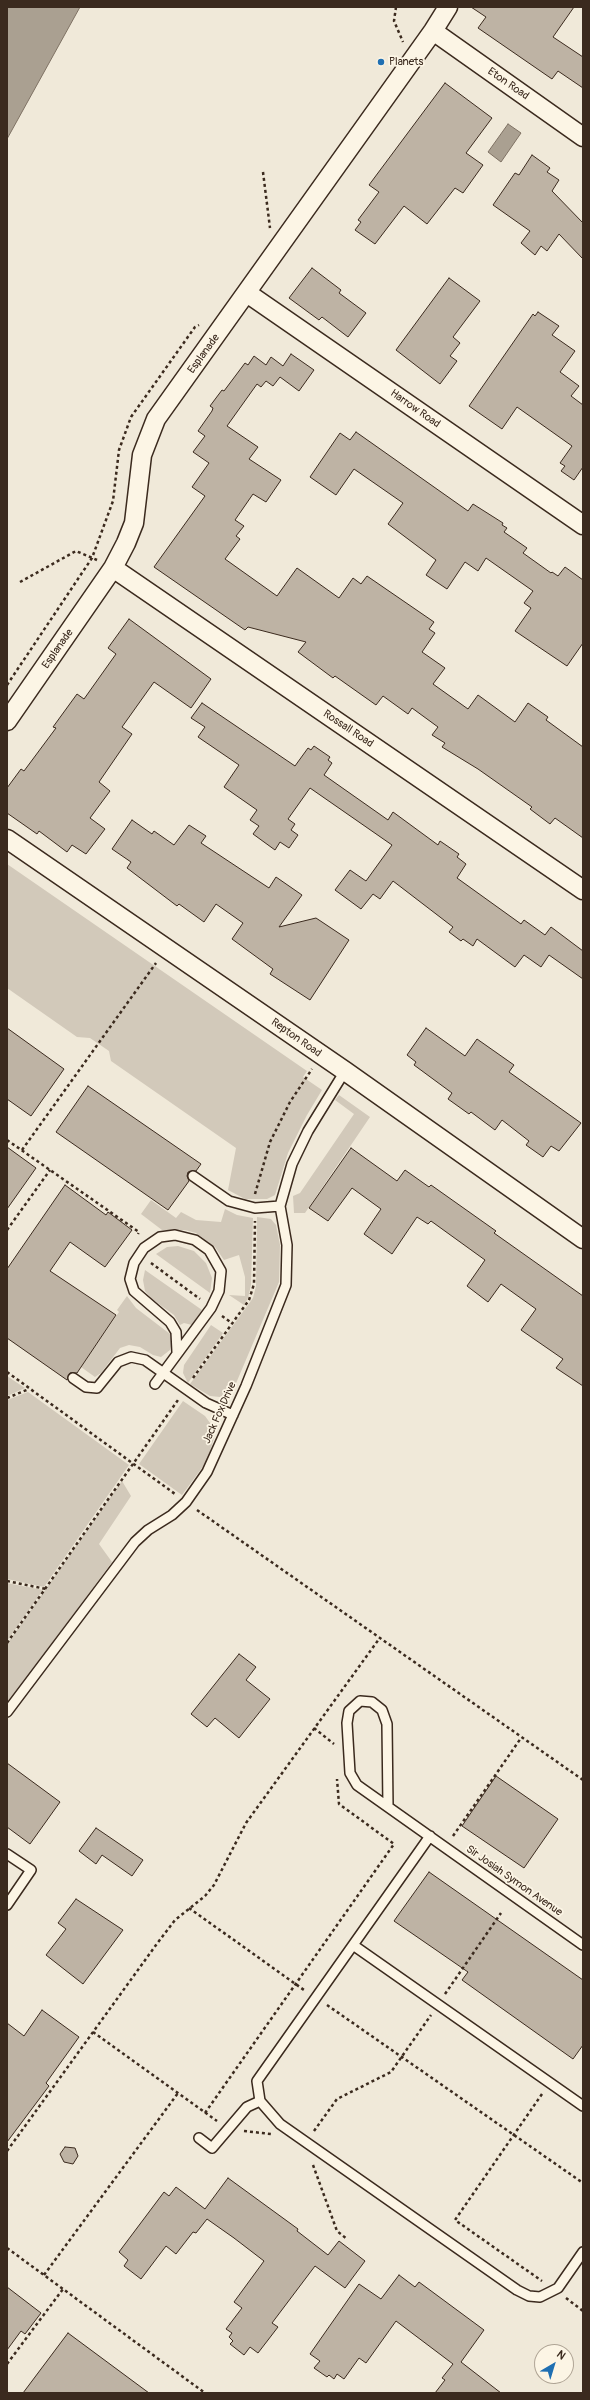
<!DOCTYPE html>
<style>
body{margin:0}
#map{position:relative;width:590px;height:2400px;overflow:hidden;background:#f0e9d9;font-family:Pangolin,sans-serif}
canvas{display:block}
.frame{position:absolute;inset:0;border:8px solid #3b2a1e;pointer-events:none}
.north{position:absolute;left:534px;top:2344px;width:40px;height:40px;box-sizing:border-box;background:#fcf5e5;border:1px solid #afa495;border-radius:50%;rotate:38deg;font-size:11px;font-weight:700;line-height:16px;text-align:center;color:#3b2a1e}
.north::after{content:'';display:block;margin:auto;width:14px;height:18px;background:#1f6fb2;clip-path:polygon(50% 0,100% 100%,50% 72%,0 100%)}
</style>
<div id="map">
<canvas width="590" height="2400"></canvas>
<div class="frame"></div>
<div class="north">N</div>
</div>
<script>
const c = document.querySelector('canvas').getContext('2d');
c.lineJoin = 'round';
function fillPath(path, color) {
  c.fillStyle = color;
  c.fill(path, 'evenodd');
}
function toPath(rows) {
  const path = new Path2D();
  for (const r of rows) {
    path.moveTo(r[0], r[1]);
    for (let i = 2; i < r.length; i += 2) path.lineTo(r[i], r[i + 1]);
  }
  return path;
}
function stroke(path, color, width, dash) {
  c.strokeStyle = color;
  c.lineWidth = width;
  c.lineCap = dash ? 'butt' : 'round';
  c.setLineDash(dash || []);
  c.stroke(path);
}
function write(font, color, halo, rows, align = 'center') {
  c.font = font + ' Pangolin,sans-serif';
  c.lineWidth = 3.5;
  c.setLineDash([]);
  c.textBaseline = 'middle';
  c.strokeStyle = halo;
  c.fillStyle = color;
  for (const [text, x, y, turn = 0] of rows) {
    c.save();
    c.translate(x, y);
    c.rotate((+turn || 0) * Math.PI / 180);
    c.textAlign = isNaN(turn) ? turn : align;
    if (halo) c.strokeText(text, 0, 0);
    c.fillText(text, 0, 0);
    c.restore();
  }
}
fillPath(toPath([
 [7,864,307,1071,303,1077,322,1090,307,1115,288,1153,275,1195,267,1199,245,1199,228,1190,236,1148,111,1061,109,1051,90,1038,77,1037,7,988],
 [339,1095,370,1117,305,1213,294,1213,293,1196,300,1193,354,1114,335,1100],
 [151,1200,176,1218,181,1212,196,1220,221,1222,225,1209,237,1215,253,1218,251,1285,248,1298,244,1305,229,1295,245,1296,245,1277,239,1255,224,1260,215,1247,196,1233,185,1230,162,1230,141,1214],
 [257,1217,271,1219,276,1225,280,1245,279,1282,234,1388,229,1393,220,1397,210,1396,190,1384,253,1298,256,1286],
 [178,1246,194,1251,206,1263,212,1278,210,1293,156,1254,167,1247],
 [145,1270,202,1310,192,1325,184,1323,180,1325,174,1315,152,1299,145,1291,143,1280],
 [127,1296,136,1308,170,1334,172,1342,170,1350,161,1357,153,1355,140,1347,129,1345,120,1348,101,1373,95,1377,81,1367,119,1312,117,1310],
 [211,1325,223,1333,188,1383,183,1373,184,1365],
 [7,1376,25,1388,7,1396],
 [28,1392,129,1465,44,1587,7,1579,7,1400],
 [183,1401,205,1416,213,1427,214,1438,207,1461,182,1495,139,1464],
 [122,1481,131,1496,99,1544,112,1562,7,1704,7,1644],
 [7,1583,43,1590,7,1641]
]), '#d2c9ba');
const water = toPath([
 [7,7,80,7,7,139,7,7],
 [508,124,521,133,501,162,488,152,508,124]
]);
fillPath(water, '#aaa091');
stroke(water, '#7e7163', 1);
const building = toPath([
 [471,7,574,7,553,37,583,57,583,88,558,71,552,79,478,28,486,17,471,7],
 [445,83,492,118,466,153,483,165,463,193,455,188,427,224,404,206,375,244,355,230,361,222,358,220,379,192,369,185,445,83],
 [532,155,550,168,547,172,559,180,552,191,583,223,583,259,559,234,547,251,541,246,535,255,521,243,530,231,493,205,515,173,519,175,532,155],
 [312,268,341,290,339,293,366,313,348,337,322,317,319,320,289,298,312,268],
 [449,278,480,301,453,337,460,343,450,356,457,361,440,384,396,350,449,278],
 [538,312,559,326,552,335,575,351,560,372,579,386,571,396,583,405,583,467,574,480,561,471,565,466,560,463,572,446,517,407,502,429,469,406,533,314,535,316,538,312],
 [291,354,314,370,299,391,280,377,273,386,266,381,261,387,257,384,227,426,258,447,249,459,281,480,266,502,253,494,235,520,244,526,236,536,240,539,225,559,277,596,297,568,339,598,353,578,361,584,367,576,434,622,429,629,435,633,422,652,445,668,433,684,468,709,478,695,515,722,528,703,548,717,546,720,583,747,583,838,555,818,550,824,530,809,532,807,478,769,442,747,445,743,432,735,438,727,412,708,408,714,383,696,376,705,335,676,333,678,298,652,306,642,248,627,245,630,154,567,205,496,192,487,209,463,193,452,205,436,198,431,212,411,213,408,210,406,222,390,224,391,245,363,248,365,254,356,266,365,271,357,283,366,291,354],
 [356,432,468,511,473,504,503,523,502,525,507,528,504,532,527,548,523,553,551,573,552,572,558,576,565,567,583,580,583,643,567,666,515,631,531,608,524,603,533,591,486,558,478,571,465,562,447,589,426,575,436,560,388,524,403,503,354,469,336,495,310,477,340,433,350,440,356,432],
 [129,619,211,679,191,708,154,682,122,727,132,734,99,782,110,791,90,818,105,829,86,854,72,845,67,852,39,831,37,834,7,813,7,788,21,769,24,771,56,728,53,727,77,694,84,699,116,654,108,648,129,619],
 [202,703,295,766,308,748,311,750,314,746,330,757,328,760,332,763,324,775,388,820,393,812,438,845,440,841,459,854,457,857,466,864,457,878,521,924,524,920,545,935,551,927,583,951,583,979,549,955,541,967,524,955,515,967,477,939,473,946,463,939,461,941,449,932,453,927,393,881,380,899,373,894,361,909,335,890,350,870,366,881,392,845,310,788,288,819,295,824,291,830,298,835,289,848,280,842,275,850,253,834,259,826,250,820,257,810,224,787,239,765,198,737,205,727,191,718,202,703],
 [132,820,152,834,154,831,174,845,189,825,206,836,201,843,269,888,276,877,302,895,279,927,316,918,349,940,310,1000,270,974,273,969,232,939,243,923,216,904,204,922,179,904,177,906,127,868,131,862,112,849,132,820],
 [7,1028,64,1069,31,1116,7,1099,7,1028],
 [426,1028,465,1056,477,1039,514,1065,509,1072,581,1123,559,1151,551,1146,543,1157,526,1145,529,1141,502,1120,495,1130,471,1112,469,1114,448,1099,452,1093,414,1065,416,1062,407,1055,426,1028],
 [88,1086,201,1164,196,1171,188,1172,187,1176,189,1181,168,1210,56,1132,88,1086],
 [7,1147,36,1168,7,1209,7,1147],
 [351,1148,397,1181,405,1170,429,1187,431,1185,496,1231,494,1233,583,1296,583,1386,556,1368,563,1359,521,1330,536,1309,501,1284,488,1302,467,1286,485,1260,431,1221,428,1224,417,1217,392,1254,364,1234,381,1209,352,1188,328,1221,309,1208,351,1148],
 [65,1185,106,1215,108,1212,132,1230,105,1267,70,1242,50,1271,116,1315,77,1373,70,1373,67,1380,7,1338,7,1269,65,1185],
 [239,1654,256,1667,246,1680,270,1699,239,1738,215,1718,207,1727,191,1714,239,1654],
 [7,1763,60,1802,30,1844,7,1827,7,1763],
 [496,1776,558,1819,524,1868,462,1826,496,1776],
 [96,1828,143,1860,132,1876,102,1855,96,1864,79,1851,96,1828],
 [429,1872,583,1980,583,2045,573,2059,462,1980,468,1972,394,1921,429,1872],
 [76,1899,123,1930,83,1984,46,1955,66,1929,58,1923,76,1899],
 [42,2010,79,2037,46,2083,49,2086,7,2142,7,2023,24,2036,42,2010],
 [65,2147,75,2148,78,2156,73,2164,64,2162,60,2154,65,2147],
 [228,2178,298,2229,297,2231,328,2255,339,2241,365,2261,345,2288,315,2266,272,2323,278,2327,258,2353,250,2347,244,2355,230,2344,233,2341,229,2337,232,2333,226,2329,242,2308,234,2302,264,2261,234,2238,207,2219,196,2233,193,2232,176,2254,166,2246,141,2279,124,2266,128,2260,119,2252,164,2192,169,2196,176,2187,205,2209,228,2178],
 [399,2275,415,2287,419,2282,484,2330,461,2362,501,2393,435,2393,445,2380,442,2378,453,2364,396,2321,366,2363,359,2358,344,2379,337,2374,334,2379,329,2375,327,2377,314,2368,320,2361,310,2354,359,2284,381,2299,399,2275],
 [7,2287,41,2313,25,2334,21,2331,7,2350,7,2287],
 [68,2333,149,2393,23,2393,68,2333]
]);
fillPath(building, '#beb3a4');
stroke(building, '#3b2a1e', 1);
const lane = toPath([
 [193,1176,229,1201,255,1208,280,1206],
 [73,1378,86,1387,97,1388,118,1362,131,1357,145,1360,206,1403,233,1415],
 [155,1384,211,1308,219,1291,221,1271,209,1250,195,1240,175,1235,160,1237,144,1248,134,1263,130,1279,134,1291,170,1322,176,1332,177,1352],
 [7,1712,135,1542,148,1530,172,1515,186,1502,207,1472,246,1386,286,1285,287,1245,280,1206,292,1164,308,1131,345,1071],
 [388,1807,387,1724,382,1710,372,1702,360,1701,349,1711,347,1723,350,1773,357,1785,583,1945],
 [430,1836,257,2081,260,2101,280,2124,517,2290,529,2296,540,2297,558,2288,583,2252],
 [7,1854,31,1870,7,1905],
 [353,1945,583,2106],
 [199,2138,212,2148,247,2107,260,2101]
]);
const street = toPath([
 [433,31,583,137],
 [247,293,583,525],
 [113,568,583,890],
 [7,721,113,568,126,543,134,523,142,455,156,419,433,31,448,7],
 [7,839,345,1071,583,1239]
]);
stroke(lane, '#3b2a1e', 12);
stroke(street, '#3b2a1e', 21);
stroke(toPath([
 [396,7,394,21,403,42],
 [263,172,270,228],
 [20,582,76,551,97,560],
 [7,685,92,558,113,501,119,450,131,417,195,327,199,325],
 [7,1140,139,1232,138,1234],
 [22,1150,156,963],
 [255,1194,270,1142,290,1102,312,1069],
 [7,1230,50,1170],
 [151,1263,200,1299],
 [222,1316,232,1323],
 [7,1372,175,1494],
 [193,1378,249,1300,254,1284,255,1221],
 [7,1398,29,1389],
 [197,1510,583,1780],
 [7,1581,46,1589],
 [7,1643,178,1400],
 [314,1728,334,1744],
 [453,1836,521,1738],
 [189,1908,304,1990],
 [445,1994,501,1913],
 [327,2005,583,2183],
 [93,2032,217,2121],
 [542,2094,455,2220,542,2281],
 [205,2113,394,1844,339,1804,337,1779],
 [244,2131,271,2134],
 [314,2131,337,2099,391,2072,431,2015],
 [7,2151,156,1945,175,1920,205,1896,214,1885,246,1823,379,1639],
 [313,2165,337,2231,347,2239],
 [7,2248,205,2393],
 [44,2275,178,2093],
 [566,2298,583,2311],
 [7,2364,63,2289]
]), '#3b2a1e', 2.5, [3, 3]);
stroke(lane, '#fcf5e5', 9);
stroke(street, '#fcf5e5', 18);
for (const [x, y, r, color] of [
 [381,62,4,"#1f6fb2"]
]) {
  const dot = new Path2D();
  dot.arc(x, y, r, 0, 2 * Math.PI);
  c.fillStyle = color;
  c.fill(dot);
  stroke(dot, '#fcf5e5', 1.5);
}
write('11px', '#3b2a1e', '#fcf5e5', [
 ["Planets",389,62]
], 'left');
write('11px', '#3b2a1e', '#fcf5e5', [
 ["Eton Road",508,84,35],
 ["Esplanade",204,354,-54],
 ["Harrow Road",415,409,35],
 ["Esplanade",58,649,-55],
 ["Rossall Road",348,729,34],
 ["Repton Road",296,1038,35],
 ["Jack Fox Drive",220,1413,-66],
 ["Sir Josiah Symon Avenue",514,1881,35]
]);
</script>
